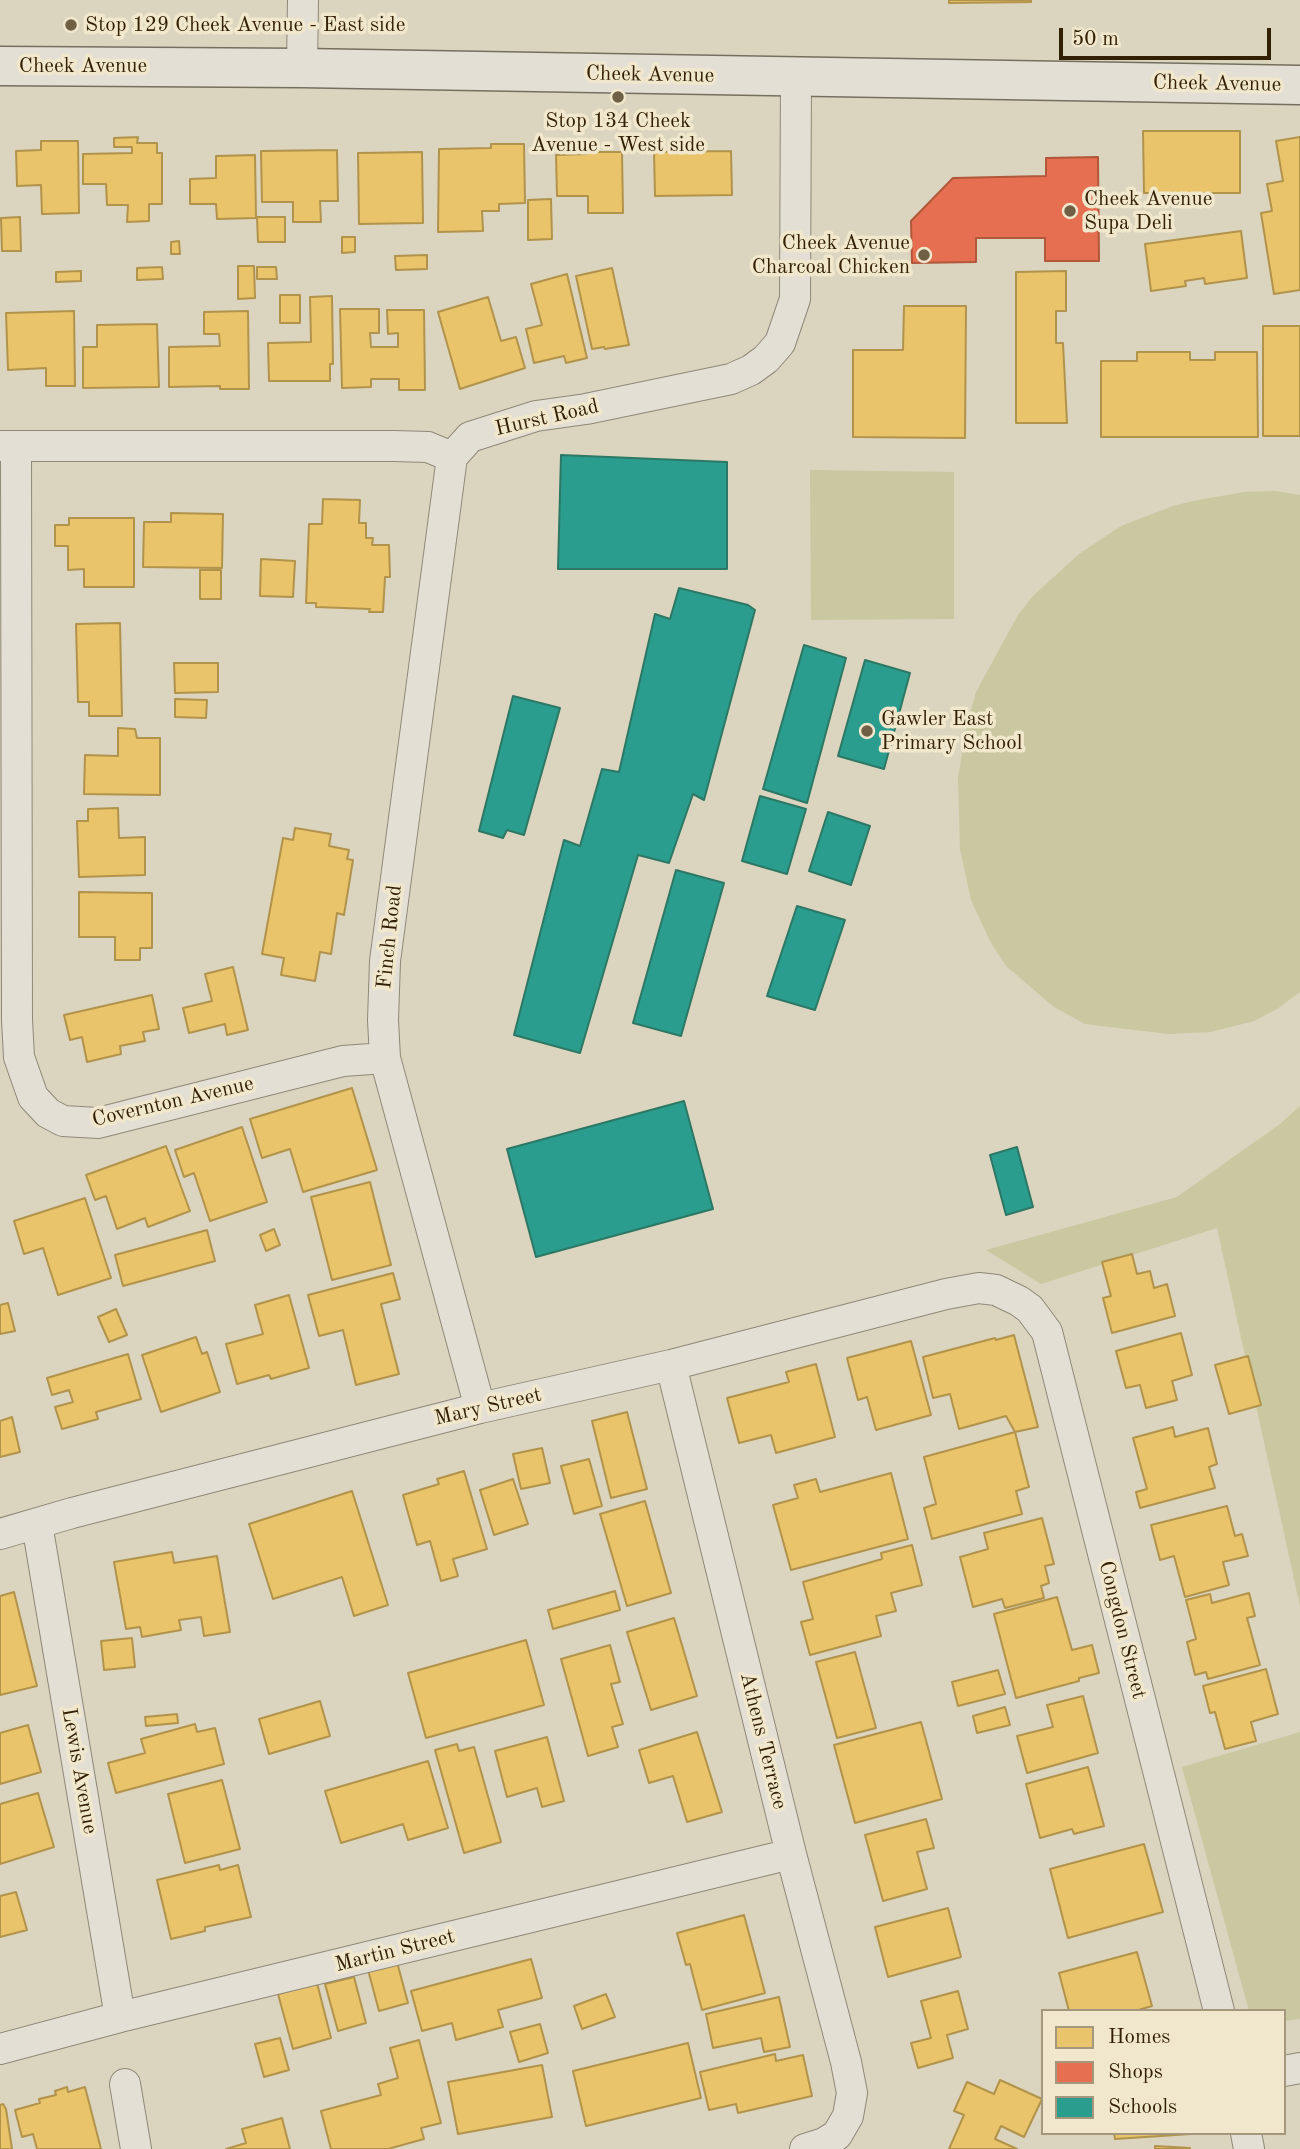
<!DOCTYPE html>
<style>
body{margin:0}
#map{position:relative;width:1300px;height:2149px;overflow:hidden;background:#dbd4be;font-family:"Old Standard TT",serif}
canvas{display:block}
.legend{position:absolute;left:1041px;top:2009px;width:245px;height:126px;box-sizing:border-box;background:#f0e7cc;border:2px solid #a4977c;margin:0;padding:9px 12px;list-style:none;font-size:21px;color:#332004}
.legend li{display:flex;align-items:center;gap:14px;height:35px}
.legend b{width:35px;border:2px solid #a4977c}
.scale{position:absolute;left:1059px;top:28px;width:212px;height:32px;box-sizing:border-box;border:4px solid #332004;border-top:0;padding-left:9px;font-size:21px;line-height:24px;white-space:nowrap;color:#332004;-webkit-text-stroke:5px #f0e7cc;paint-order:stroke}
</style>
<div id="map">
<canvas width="1300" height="2149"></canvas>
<ul class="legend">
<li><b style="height:19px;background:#e9c46a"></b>Homes</li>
<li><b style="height:19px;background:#e76f51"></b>Shops</li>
<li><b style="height:19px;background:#2a9d8f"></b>Schools</li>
</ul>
<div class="scale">50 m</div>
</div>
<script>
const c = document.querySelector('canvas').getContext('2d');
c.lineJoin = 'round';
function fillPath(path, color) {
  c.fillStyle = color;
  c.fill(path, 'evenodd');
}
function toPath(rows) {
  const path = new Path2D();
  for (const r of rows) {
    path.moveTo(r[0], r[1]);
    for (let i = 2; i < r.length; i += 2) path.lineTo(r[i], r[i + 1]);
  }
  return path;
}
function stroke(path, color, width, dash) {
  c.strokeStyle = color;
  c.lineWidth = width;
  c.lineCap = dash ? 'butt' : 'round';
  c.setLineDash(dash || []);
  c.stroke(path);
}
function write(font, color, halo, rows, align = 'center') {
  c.font = font + ' "Old Standard TT",serif';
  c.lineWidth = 7;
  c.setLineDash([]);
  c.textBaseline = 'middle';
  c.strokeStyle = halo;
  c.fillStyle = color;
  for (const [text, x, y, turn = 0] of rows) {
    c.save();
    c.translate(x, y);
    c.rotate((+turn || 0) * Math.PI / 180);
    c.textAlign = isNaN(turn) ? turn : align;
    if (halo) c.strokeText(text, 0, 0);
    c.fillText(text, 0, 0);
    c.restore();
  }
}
fillPath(toPath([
 [810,470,954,472,954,619,811,620],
 [1275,491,1300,495,1300,992,1277,1009,1254,1021,1211,1032,1168,1034,1085,1024,1054,1007,1006,966,991,943,971,900,960,849,958,777,967,725,976,692,1018,615,1033,596,1079,554,1121,526,1173,506,1193,501,1244,492],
 [1300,1106,1300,1606,1217,1228,1041,1284,986,1250,1177,1197,1280,1124],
 [1300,1732,1300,2019,1284,2021,1284,2011,1249,2011,1182,1767]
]), '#c9c8a0');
const homes = toPath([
 [949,0,1031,0,1031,2,949,3,949,0],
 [1143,131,1240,131,1240,193,1144,193,1143,131],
 [138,137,137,143,157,143,157,153,162,153,162,204,149,204,149,221,127,222,128,205,107,205,106,184,83,184,83,154,132,153,132,147,114,147,114,138,138,137],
 [1300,137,1300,290,1274,294,1261,213,1272,211,1267,184,1283,181,1276,141,1300,137],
 [41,141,78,141,79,213,42,214,41,185,17,186,16,151,41,150,41,141],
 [491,144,524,144,525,203,499,204,499,211,482,211,483,231,438,232,439,149,491,148,491,144],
 [337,150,338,201,320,201,321,222,293,222,293,202,262,202,261,151,337,150],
 [731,151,732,195,655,196,654,152,731,151],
 [422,152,423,223,359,224,358,153,422,152],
 [587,152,622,152,623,213,588,213,588,196,557,196,556,155,587,154,587,152],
 [255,155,256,218,217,219,216,204,190,204,190,179,216,178,216,156,255,155],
 [551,199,552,239,528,240,528,200,551,199],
 [20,217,21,251,2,251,1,218,20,217],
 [257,217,285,217,285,242,258,242,257,217],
 [1241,231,1247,278,1205,284,1204,278,1185,281,1186,286,1151,291,1145,244,1241,231],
 [342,237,355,237,355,252,342,253,342,237],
 [179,241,180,254,171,254,171,242,179,241],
 [427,255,427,269,396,270,395,256,427,255],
 [238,266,254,266,255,298,238,299,238,266],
 [162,267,163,279,137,280,137,268,162,267],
 [257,267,276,267,277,279,257,279,257,267],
 [612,268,629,345,605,349,604,347,592,349,576,276,612,268],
 [81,271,81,281,56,282,56,272,81,271],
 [1066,271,1066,311,1056,311,1056,343,1063,343,1067,423,1016,423,1016,272,1066,271],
 [567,274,587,358,566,363,564,356,534,363,526,329,542,325,531,284,567,274],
 [280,295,300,295,300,323,280,323,280,295],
 [332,296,333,364,330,364,330,381,269,381,268,343,311,342,310,297,332,296],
 [488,297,501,341,516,337,525,368,460,389,438,312,488,297],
 [904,306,966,306,965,438,853,437,853,350,903,350,904,306],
 [340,309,379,309,379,333,370,333,371,347,398,347,398,333,388,334,387,310,424,310,425,390,399,390,399,379,371,379,371,387,342,388,340,309],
 [74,311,75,386,46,386,46,368,8,370,6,313,74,311],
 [248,311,249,389,220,389,220,386,169,387,169,347,220,346,219,334,204,334,204,312,248,311],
 [157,324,159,387,83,388,83,347,97,347,97,325,157,324],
 [1263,326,1300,326,1300,436,1263,436,1263,326],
 [1137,352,1190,352,1190,360,1215,360,1215,352,1257,352,1258,437,1101,437,1101,361,1137,361,1137,352],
 [323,499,360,500,359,523,366,523,366,538,373,538,372,545,389,545,390,577,385,577,383,612,369,612,370,609,316,607,316,603,306,603,309,524,322,524,323,499],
 [171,513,223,514,222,568,143,567,144,522,171,522,171,513],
 [69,518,134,518,134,587,84,587,84,569,68,570,68,546,55,546,55,525,69,525,69,518],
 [261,559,295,561,293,597,260,596,261,559],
 [200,570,221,570,221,599,200,599,200,570],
 [120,623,122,716,89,716,89,702,78,702,76,624,120,623],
 [174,663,218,663,218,692,175,693,174,663],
 [175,699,207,700,206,718,175,717,175,699],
 [118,728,135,729,137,738,160,738,160,795,84,794,85,755,118,756,118,728],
 [118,808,119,838,145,837,145,875,79,877,77,821,88,821,88,809,118,808],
 [295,828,331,834,329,846,349,850,347,859,353,860,344,915,337,913,331,954,320,952,315,981,281,975,284,958,262,954,283,838,293,840,295,828],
 [79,892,152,893,152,948,140,948,140,960,115,960,115,937,79,937,79,892],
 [233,967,248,1030,227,1035,225,1024,189,1033,183,1008,212,1001,205,974,233,967],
 [152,995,159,1029,143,1032,145,1041,120,1046,121,1054,87,1062,82,1037,70,1040,64,1015,152,995],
 [352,1088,377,1170,303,1192,290,1149,262,1158,250,1119,352,1088],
 [242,1127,267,1202,210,1221,194,1173,184,1177,175,1150,242,1127],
 [166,1146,190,1211,148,1227,145,1218,117,1229,106,1196,95,1200,86,1175,166,1146],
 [370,1182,391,1265,332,1280,311,1197,370,1182],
 [85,1198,111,1278,58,1295,43,1248,24,1254,14,1221,85,1198],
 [274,1229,280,1245,266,1251,260,1235,274,1229],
 [207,1230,215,1261,123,1286,115,1255,207,1230],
 [1132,1254,1137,1274,1150,1271,1154,1288,1167,1284,1175,1316,1112,1333,1103,1298,1111,1296,1102,1262,1132,1254],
 [393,1273,400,1299,381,1304,399,1374,356,1385,343,1330,319,1336,308,1295,393,1273],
 [289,1295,309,1368,271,1379,269,1375,237,1384,226,1344,263,1334,255,1305,289,1295],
 [8,1303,15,1331,0,1334,0,1305,8,1303],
 [116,1309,127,1335,109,1342,98,1317,116,1309],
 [1181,1333,1192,1375,1172,1381,1177,1400,1146,1408,1140,1385,1126,1388,1116,1351,1181,1333],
 [1014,1335,1038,1427,1015,1432,1006,1416,959,1429,950,1394,933,1398,923,1357,995,1338,996,1340,1014,1335],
 [196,1337,202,1354,207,1352,220,1392,161,1412,142,1355,196,1337],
 [911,1341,931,1415,876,1430,867,1397,858,1400,847,1358,911,1341],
 [128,1354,141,1399,96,1412,98,1419,62,1429,55,1407,73,1402,69,1390,52,1395,47,1378,128,1354],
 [1248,1356,1261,1405,1229,1414,1215,1365,1248,1356],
 [816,1364,835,1437,776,1453,771,1435,739,1443,727,1398,789,1382,786,1372,816,1364],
 [627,1412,647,1489,611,1498,592,1421,627,1412],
 [12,1417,20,1452,0,1457,0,1421,12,1417],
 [1173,1427,1175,1437,1208,1428,1217,1464,1209,1467,1215,1488,1140,1508,1136,1492,1147,1489,1133,1438,1173,1427],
 [1015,1432,1029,1487,1016,1491,1022,1514,932,1539,924,1508,936,1504,924,1457,1015,1432],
 [542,1448,550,1483,521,1489,513,1454,542,1448],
 [589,1459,602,1506,574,1514,561,1466,589,1459],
 [464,1471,487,1549,453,1559,458,1576,441,1581,430,1541,417,1545,403,1495,439,1484,437,1479,464,1471],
 [891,1473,908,1539,791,1570,773,1505,798,1498,794,1485,816,1479,820,1492,891,1473],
 [513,1479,528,1524,494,1535,480,1490,513,1479],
 [352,1491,388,1605,354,1616,342,1577,273,1599,249,1524,352,1491],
 [645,1501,671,1593,627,1606,600,1514,645,1501],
 [1227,1506,1235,1536,1242,1534,1248,1556,1223,1562,1229,1585,1185,1597,1174,1556,1160,1560,1151,1525,1227,1506],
 [1042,1518,1054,1564,1045,1566,1049,1583,1041,1586,1044,1598,1005,1608,1002,1599,973,1607,960,1557,988,1549,984,1533,1042,1518],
 [912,1545,922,1585,891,1593,896,1611,876,1616,881,1636,810,1655,801,1622,813,1619,803,1582,882,1559,881,1553,912,1545],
 [172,1552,174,1563,217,1556,230,1632,204,1636,201,1617,179,1620,181,1630,142,1637,140,1627,126,1629,114,1562,172,1552],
 [615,1591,620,1610,553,1629,548,1610,615,1591],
 [14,1592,37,1686,0,1695,0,1596,14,1592],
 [1249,1593,1255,1616,1247,1618,1260,1665,1208,1679,1206,1672,1195,1675,1187,1642,1196,1639,1186,1600,1210,1594,1212,1603,1249,1593],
 [1057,1597,1072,1650,1092,1645,1099,1673,1079,1678,1079,1681,1016,1698,994,1614,1057,1597],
 [674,1618,697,1696,651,1710,627,1632,674,1618],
 [132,1638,135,1667,104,1670,101,1641,132,1638],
 [526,1640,544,1705,426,1738,408,1673,526,1640],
 [610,1645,620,1682,611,1684,623,1724,612,1727,618,1747,588,1756,561,1659,610,1645],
 [855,1652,876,1728,837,1738,816,1662,855,1652],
 [1266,1669,1278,1714,1251,1722,1256,1741,1225,1749,1215,1712,1210,1713,1203,1686,1266,1669],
 [998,1670,1005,1694,958,1706,952,1682,998,1670],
 [1083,1696,1098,1753,1027,1773,1017,1736,1053,1727,1047,1705,1083,1696],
 [320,1701,330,1736,269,1754,259,1719,320,1701],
 [1005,1707,1010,1725,977,1733,973,1716,1005,1707],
 [177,1714,178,1723,146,1726,145,1717,177,1714],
 [921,1722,942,1799,855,1823,834,1745,921,1722],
 [195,1724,197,1732,215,1728,224,1764,116,1793,108,1763,145,1753,141,1739,195,1724],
 [28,1725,41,1772,0,1784,0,1733,28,1725],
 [697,1732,722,1812,687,1822,673,1776,649,1783,639,1750,697,1732],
 [547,1737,564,1801,542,1807,537,1788,507,1797,495,1751,547,1737],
 [457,1744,459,1751,474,1747,501,1842,464,1853,435,1750,457,1744],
 [428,1761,448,1828,408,1840,403,1824,341,1843,325,1791,428,1761],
 [1088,1767,1104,1826,1074,1834,1072,1829,1040,1838,1026,1784,1088,1767],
 [222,1780,240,1849,185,1863,168,1794,222,1780],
 [38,1793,54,1847,0,1864,0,1804,38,1793],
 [926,1819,934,1848,917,1852,927,1889,883,1901,865,1835,926,1819],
 [1144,1844,1163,1912,1068,1938,1050,1869,1144,1844],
 [219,1865,220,1870,238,1865,251,1917,205,1927,205,1931,171,1939,157,1880,219,1865],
 [16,1892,27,1930,0,1937,0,1896,16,1892],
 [948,1908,961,1957,888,1977,875,1927,948,1908],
 [744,1915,765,1993,702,2010,690,1964,686,1965,677,1933,744,1915],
 [1137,1952,1152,2006,1135,2011,1069,2011,1059,1973,1137,1952],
 [531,1959,542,1998,498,2010,503,2027,456,2040,452,2023,422,2031,411,1991,531,1959],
 [397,1962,408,2003,379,2011,368,1970,397,1962],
 [354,1977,366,2023,338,2031,325,1984,354,1977],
 [317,1983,331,2038,293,2049,278,1994,317,1983],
 [958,1991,968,2029,947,2035,953,2058,918,2068,911,2043,931,2038,921,2001,958,1991],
 [606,1994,615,2017,582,2029,574,2006,606,1994],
 [779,1997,790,2047,764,2052,761,2038,713,2048,706,2014,779,1997],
 [540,2024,548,2053,519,2062,510,2032,540,2024],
 [280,2038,289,2070,264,2077,255,2044,280,2038],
 [419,2040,441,2123,421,2128,424,2139,388,2149,331,2149,321,2111,381,2095,378,2084,398,2078,390,2048,419,2040],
 [688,2043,701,2098,586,2126,573,2071,688,2043],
 [775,2054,776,2061,803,2055,812,2096,738,2113,736,2104,709,2110,700,2072,775,2054],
 [542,2065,552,2117,458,2134,448,2082,542,2065],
 [1000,2080,1042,2099,1024,2137,1001,2126,995,2139,1017,2149,949,2149,964,2115,954,2111,967,2082,994,2094,1000,2080],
 [67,2087,68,2092,85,2087,101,2149,37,2149,33,2134,22,2137,15,2110,40,2103,39,2099,56,2095,55,2091,67,2087],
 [3,2104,6,2109,12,2149,0,2149,0,2105,3,2104],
 [282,2118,290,2149,226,2149,246,2143,242,2129,282,2118],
 [1114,2133,1191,2133,1191,2134,1115,2139,1114,2133],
 [1155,2146,1190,2148,1190,2149,1155,2149,1155,2146]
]);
fillPath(homes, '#e9c46a');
stroke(homes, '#b2934b', 2);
const shops = toPath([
 [1098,157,1099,261,1045,261,1045,238,976,238,976,262,912,263,911,221,953,178,1046,176,1046,158,1098,157]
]);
fillPath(shops, '#e76f51');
stroke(shops, '#b1573a', 2);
const schools = toPath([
 [561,455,727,462,727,569,558,569,561,455],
 [679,588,748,605,755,610,704,800,693,794,669,863,638,855,580,1053,514,1035,564,840,580,846,602,769,619,772,655,614,670,619,679,588],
 [804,645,846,658,807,803,763,789,804,645],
 [865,660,910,673,884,769,838,756,865,660],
 [513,696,560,708,524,835,507,830,503,838,479,831,513,696],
 [760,796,806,809,787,874,742,861,760,796],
 [828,812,870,826,851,885,809,871,828,812],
 [676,870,724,883,681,1036,633,1023,676,870],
 [797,906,845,920,815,1010,767,996,797,906],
 [684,1101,713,1209,536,1257,507,1149,684,1101],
 [1017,1147,1033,1207,1006,1215,990,1155,1017,1147]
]);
fillPath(schools, '#2a9d8f');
stroke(schools, '#2d7865', 2);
const street = toPath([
 [302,68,303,0],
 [0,446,394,446,428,447,452,457,470,437,536,416,586,409,731,379,751,370,766,359,780,343,795,299,796,77],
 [16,446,17,1020,19,1057,33,1097,48,1113,63,1121,98,1123,343,1061,385,1058],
 [452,457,385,961,383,1020,385,1058,480,1408],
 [671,1365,791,1854,846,2062,852,2093,848,2116,837,2135,824,2143,805,2149],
 [37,1524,120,2017],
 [0,1534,72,1513,480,1408,671,1365,946,1294,979,1288,996,1290,1019,1301,1030,1309,1047,1332,1219,2011],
 [0,2049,120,2017,791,1854],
 [1284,2071,1300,2068],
 [125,2084,136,2149],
 [1246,2133,1249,2149]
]);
const secondary = toPath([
 [0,66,302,68,1300,85]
]);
stroke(street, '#8f8878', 32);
stroke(secondary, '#766f60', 41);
stroke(street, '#e3dfd4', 30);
stroke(secondary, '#e3dfd4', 38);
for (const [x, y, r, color] of [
 [71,25,7,"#6e5f45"],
 [618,97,7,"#6e5f45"],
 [1070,211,7,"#6e5f45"],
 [924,255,7,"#6e5f45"],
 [867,731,7,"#6e5f45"]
]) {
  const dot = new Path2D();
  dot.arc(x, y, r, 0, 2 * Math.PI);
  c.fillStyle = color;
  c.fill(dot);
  stroke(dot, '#f0e7cc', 2.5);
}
write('21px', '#332004', '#f0e7cc', [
 ["Stop 129 Cheek Avenue - East side",85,25],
 ["Stop 134 Cheek",618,121,"center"],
 ["Avenue - West side",618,145,"center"],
 ["Cheek Avenue",1084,199],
 ["Supa Deli",1084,223],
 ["Cheek Avenue",910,243,"right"],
 ["Charcoal Chicken",910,267,"right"],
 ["Gawler East",881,719],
 ["Primary School",881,743]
], 'left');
write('21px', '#332004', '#f0e7cc', [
 ["Cheek Avenue",83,66],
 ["Cheek Avenue",650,75,1],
 ["Cheek Avenue",1217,84,1],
 ["Hurst Road",547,418,-13],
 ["Finch Road",390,937,-84],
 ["Covernton Avenue",173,1102,-13],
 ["Mary Street",488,1407,-13],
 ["Congdon Street",1122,1630,76],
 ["Athens Terrace",763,1741,76],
 ["Lewis Avenue",79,1771,80],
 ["Martin Street",395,1951,-14]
]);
</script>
